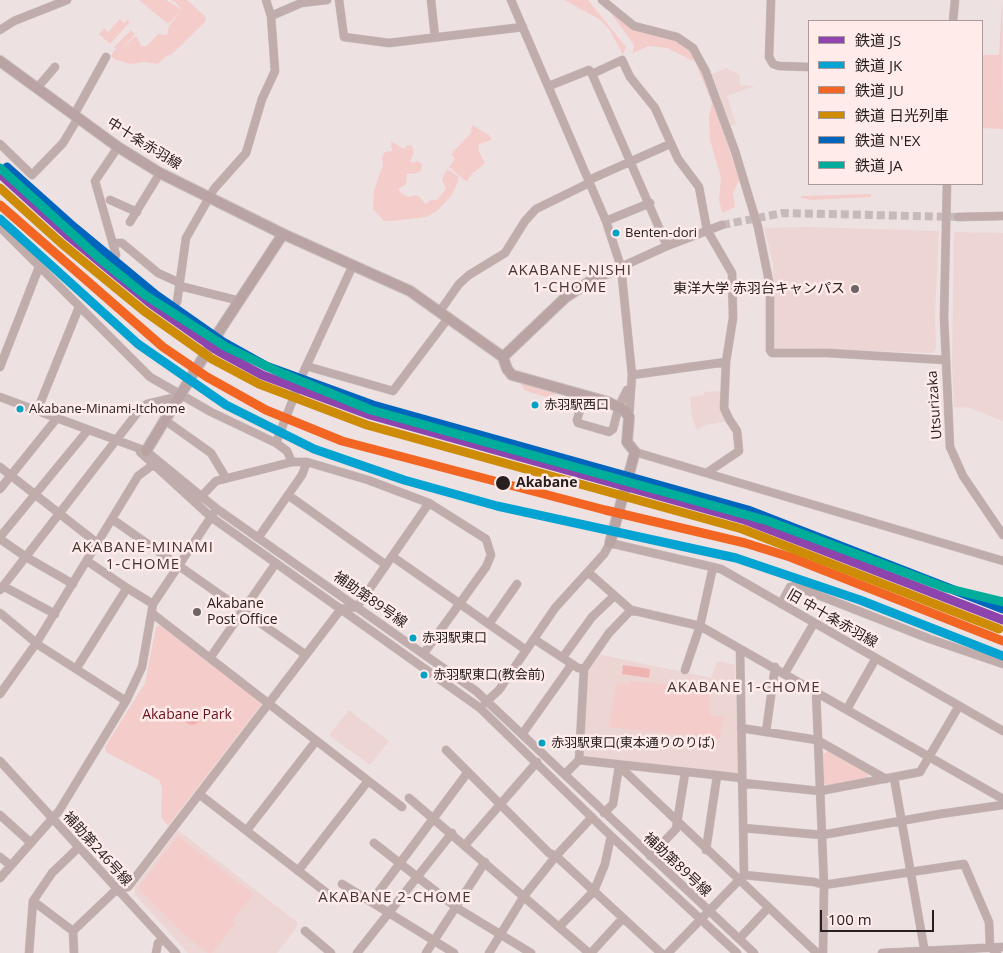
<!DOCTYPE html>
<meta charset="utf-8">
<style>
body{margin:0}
#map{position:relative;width:1003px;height:953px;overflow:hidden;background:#eee1e1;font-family:"Open Sans","Noto Sans JP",sans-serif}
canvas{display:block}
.legend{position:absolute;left:808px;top:20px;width:175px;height:165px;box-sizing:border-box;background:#feebea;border:1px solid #a89a99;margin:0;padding:6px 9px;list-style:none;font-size:15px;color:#28201f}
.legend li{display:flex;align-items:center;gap:10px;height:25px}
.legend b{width:25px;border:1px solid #a89a99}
.scale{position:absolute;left:820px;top:910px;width:114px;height:22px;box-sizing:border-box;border:2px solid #28201f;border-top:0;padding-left:6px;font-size:15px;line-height:18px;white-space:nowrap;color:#28201f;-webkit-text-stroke:4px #feebea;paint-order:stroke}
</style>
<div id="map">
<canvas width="1003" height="953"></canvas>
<ul class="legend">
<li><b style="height:6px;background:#8e44ad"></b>鉄道 JS</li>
<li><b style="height:6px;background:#04a3d1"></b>鉄道 JK</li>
<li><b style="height:6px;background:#f26522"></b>鉄道 JU</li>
<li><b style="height:6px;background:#ce8b06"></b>鉄道 日光列車</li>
<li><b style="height:6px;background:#0065bd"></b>鉄道 N'EX</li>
<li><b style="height:6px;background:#00ac9a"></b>鉄道 JA</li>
</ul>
<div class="scale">100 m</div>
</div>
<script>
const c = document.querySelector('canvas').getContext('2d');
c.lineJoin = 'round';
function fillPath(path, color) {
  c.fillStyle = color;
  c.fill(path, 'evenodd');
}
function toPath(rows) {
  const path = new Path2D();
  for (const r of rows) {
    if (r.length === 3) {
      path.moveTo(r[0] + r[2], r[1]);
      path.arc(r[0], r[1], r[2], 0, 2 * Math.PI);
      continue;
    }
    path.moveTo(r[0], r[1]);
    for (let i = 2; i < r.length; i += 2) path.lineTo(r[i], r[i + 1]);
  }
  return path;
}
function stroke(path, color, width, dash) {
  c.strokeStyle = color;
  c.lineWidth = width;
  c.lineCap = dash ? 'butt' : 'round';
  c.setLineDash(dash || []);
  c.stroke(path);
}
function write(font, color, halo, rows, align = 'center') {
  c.font = font + ' "Open Sans","Noto Sans JP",sans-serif';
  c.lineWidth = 5;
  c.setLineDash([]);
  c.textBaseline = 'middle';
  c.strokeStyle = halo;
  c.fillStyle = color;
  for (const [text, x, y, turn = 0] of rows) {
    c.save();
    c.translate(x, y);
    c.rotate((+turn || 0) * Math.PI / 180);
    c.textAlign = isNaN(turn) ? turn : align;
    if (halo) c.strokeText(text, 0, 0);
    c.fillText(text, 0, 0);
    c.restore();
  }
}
fillPath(toPath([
 [726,68,740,75,740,85,755,86,727,96,736,124,731,126,712,74],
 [807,227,939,231,935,315,936,348,933,353,794,348,775,349,773,263,764,228],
 [954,232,1003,233,1003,421,970,408,954,407,952,365],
 [722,391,727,421,706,425,697,430,692,417,690,397,704,395,704,392],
 [597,654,711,678,717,661,735,665,738,771,734,775,585,758,581,754,587,670],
 [349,710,389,741,370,765,329,735],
 [178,830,297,922,297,927,277,953,188,953,135,895,134,888]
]), '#edd5d4');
fillPath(toPath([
 [139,0,166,0,182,10,175,2,170,0,187,0,206,17,205,22,171,55,166,56,158,64,145,62,130,64,114,59,111,56,114,50,117,50,114,47,131,30,135,34,120,51,134,37,137,37,141,46,147,46,158,34,167,35,169,26,181,11,168,24],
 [564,0,588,0,626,47,623,55,609,29,599,19],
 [1002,0,1003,129,982,128,982,55,999,55],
 [610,12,632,28,677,40,692,50,705,74,739,180,733,193,735,207,722,213,719,200,721,178,710,140,709,117,712,103,695,62,667,48,649,46,633,53,634,45],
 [120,19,124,23,127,20,130,22,110,44,99,34,104,28,108,32],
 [472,125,489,135,492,140,479,144,478,150,485,163,471,175,467,182,449,167,455,159,451,154,471,133],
 [391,141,404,149,408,145,412,146,414,153,410,161,412,163,418,161,422,165,421,171,415,174,407,173,406,184,398,189,401,193,408,197,417,195,426,204,431,200,437,200,446,189,442,179,447,169,458,176,458,182,451,196,437,211,426,217,392,221,384,221,373,209,374,190,383,165,382,158,385,152,392,151],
 [871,194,871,197,812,200,801,198,801,196],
 [524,383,556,392,556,394,546,397,532,393,524,390,521,384],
 [161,625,260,701,261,705,168,826,161,817,162,787,159,780,106,752,105,747,145,683,156,627],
 [630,681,705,688,709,690,710,715,723,717,720,739,609,727,617,683,629,684],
 [829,750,869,772,867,780,828,787,824,783,823,754],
 [178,836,253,894,232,921,235,923,212,953,208,953,181,932,138,888]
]), '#f4cdcb');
fillPath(toPath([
 [623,665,650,669,649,678,622,674],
 [192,717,8]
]), '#efb4b2');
stroke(toPath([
 [722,225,783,213,958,217]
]), '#c6baba', 8, [8, 4]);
const minor = toPath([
 [339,0,344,37,389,43,523,27],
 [431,0,435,37],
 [511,0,606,221,621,267,632,375,629,417],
 [602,0,634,26,677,37,693,48,706,72,735,151,758,227,770,286,770,350,772,353,828,353,945,360],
 [771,0,769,57,773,64,779,66,809,67],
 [271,16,301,3,327,0],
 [953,21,955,0],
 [0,30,14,21,67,0],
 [592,74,667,246],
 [549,86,589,70,592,74,622,60,630,77,655,108,678,159,699,187,707,230,732,273,733,318,726,362,724,408,729,419,737,431,739,451,708,472],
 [37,88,55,67],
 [74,115,106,57],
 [0,144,32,175,63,143,78,118],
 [589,180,670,144],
 [947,184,944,317,950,447,963,476,1003,535],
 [110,200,137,212],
 [958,217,1003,216],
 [606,221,650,203],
 [130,222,160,173],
 [0,227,150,377,211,412,276,443,287,451,292,462],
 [114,243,122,243,158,273,180,283],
 [116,255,95,181,118,147],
 [621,267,667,246,722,225],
 [180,286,240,301],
 [177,302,186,238,214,189,246,153,262,99,275,71,271,16,266,0],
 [440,311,459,284,469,275,505,253,525,221,536,209,589,183],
 [306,366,393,391,449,317],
 [0,367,39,267],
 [632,375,726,362],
 [584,396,577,420,578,423,609,432,613,429,619,406,627,390],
 [0,397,146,451,217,509,476,691,754,953],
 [37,411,79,307],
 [166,421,211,453,226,478],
 [276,443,304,371,353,265],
 [140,452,211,517,480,708,611,836,737,953],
 [635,452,1003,561],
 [0,467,97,543],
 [0,489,57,418],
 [288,495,386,565],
 [198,500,216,481,292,462,307,462,368,480,429,503,486,539,491,555,486,567,424,653],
 [112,519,306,655],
 [0,537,88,430],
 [258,538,302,475,307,462],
 [0,539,26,557,73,584],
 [393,557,526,650],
 [588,572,631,610,700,626,1003,799],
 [3,586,55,614],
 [127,588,153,604],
 [0,590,141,408,147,404,181,396],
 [781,604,790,587,795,586,930,639,1003,664],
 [0,613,40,646,126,701],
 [153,614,402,807],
 [489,624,517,584],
 [534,639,578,668,584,669],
 [563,657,592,617,614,596],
 [210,658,276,563],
 [76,669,127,588,87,561],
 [685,670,700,626,713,567],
 [785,673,814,623],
 [816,691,824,885,823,953],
 [0,694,37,642,138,476,154,464],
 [485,703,499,690,555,608,604,554,610,543,721,569,1003,731],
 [847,709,876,658],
 [741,728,817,740,886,779],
 [766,732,775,667],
 [523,733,572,664],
 [446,750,549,853,556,856,661,953],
 [579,760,742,778],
 [0,761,176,953],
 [619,766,817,953],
 [565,774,579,760,584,669,609,633,631,610],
 [894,778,925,953],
 [742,783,820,791,920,772,959,706],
 [199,794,332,897],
 [409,798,589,953],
 [604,813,613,804,619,766],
 [0,815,31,843],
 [743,828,822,835,940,814,1003,805],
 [247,830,316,741],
 [374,843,457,908,531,953],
 [465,845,537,762],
 [706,850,717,776],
 [650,856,676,829,685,773],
 [0,857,10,865],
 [298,871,368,781],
 [744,875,814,882,824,885,964,864,989,922,990,947,997,953],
 [0,878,59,811,126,701,142,667,153,604,213,514],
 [342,884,454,953],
 [33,901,73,931],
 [371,902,468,772],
 [559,927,594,891,605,864,611,836],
 [305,931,331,953],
 [739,939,768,908],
 [29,953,33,901,52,873,79,847],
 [74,953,73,931,117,889,128,887,341,609,357,607,429,503],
 [156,953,158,943,163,939],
 [357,953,452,833],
 [426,953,485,862],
 [489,953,524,896,556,856,592,817],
 [591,953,623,918],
 [668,953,744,875,740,649],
 [882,953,1003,947]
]);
const major = toPath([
 [0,61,118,147,160,173,283,234,410,291,503,357,507,369,512,375,608,402,624,410,629,417,627,442,635,452,610,543],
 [503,357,566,297,595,278,621,267],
 [146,451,220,330,283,234]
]);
stroke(minor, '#cabfbf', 9);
stroke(major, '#cabfbf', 12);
stroke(minor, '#bfacab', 8);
stroke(major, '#baa4a3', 10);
stroke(toPath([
 [0,174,67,235,150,303,218,351,262,375,370,415,745,520,1003,620]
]), '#8e44ad', 9);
stroke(toPath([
 [0,219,138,344,226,405,314,449,404,480,497,506,736,558,860,600,1003,656]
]), '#04a3d1', 9);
stroke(toPath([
 [0,205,163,347,207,377,266,410,342,441,605,510,745,543,790,557,1003,641]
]), '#f26522', 9);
stroke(toPath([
 [0,188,61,243,144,311,212,359,259,384,367,425,742,529,999,629]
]), '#ce8b06', 9);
stroke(toPath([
 [7,167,74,227,156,295,223,342,266,366,373,405,748,510,1003,609]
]), '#0065bd', 9);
stroke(toPath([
 [0,168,100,259,145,295,226,347,281,373,371,410,768,521,946,588,1003,602]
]), '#00ac9a', 9);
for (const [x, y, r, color] of [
 [616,233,4.5,"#02a2c5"],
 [855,289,5,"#6d6463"],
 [535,405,4.5,"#02a2c5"],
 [20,409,4.5,"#02a2c5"],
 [503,483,8,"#28201f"],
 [197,612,5,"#6d6463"],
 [413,638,4.5,"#02a2c5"],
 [424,675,4.5,"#02a2c5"],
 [542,743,4.5,"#02a2c5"]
]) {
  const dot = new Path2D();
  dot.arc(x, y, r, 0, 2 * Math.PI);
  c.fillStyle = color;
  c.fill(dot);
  stroke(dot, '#feebea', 2);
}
write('13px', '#28201f', '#feebea', [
 ["Benten-dori",625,233],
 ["赤羽駅西口",544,405],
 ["Akabane-Minami-Itchome",29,409],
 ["赤羽駅東口",422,638],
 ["赤羽駅東口(教会前)",433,675],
 ["赤羽駅東口(東本通りのりば)",551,743]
], 'left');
write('14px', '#28201f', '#feebea', [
 ["中十条赤羽線",144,144,32],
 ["Utsurizaka",935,405,-94],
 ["補助第89号線",370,600,35],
 ["旧 中十条赤羽線",832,619,30],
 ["補助第246号線",97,849,48],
 ["補助第89号線",677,865,43]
]);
write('14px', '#28201f', '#feebea', [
 ["東洋大学 赤羽台キャンパス",845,289],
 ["Akabane",207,604,"left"],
 ["Post Office",207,620,"left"]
], 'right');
write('bold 14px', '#28201f', '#feebea', [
 ["Akabane",516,483]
], 'left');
write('14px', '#6b101a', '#feebea', [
 ["Akabane Park",187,715]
]);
c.letterSpacing = '1px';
write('15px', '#463433', '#feebea', [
 ["AKABANE-NISHI",570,271],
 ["1-CHOME",570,288],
 ["AKABANE-MINAMI",143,548],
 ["1-CHOME",143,565],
 ["AKABANE 1-CHOME",744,688],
 ["AKABANE 2-CHOME",395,898]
]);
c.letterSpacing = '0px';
</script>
